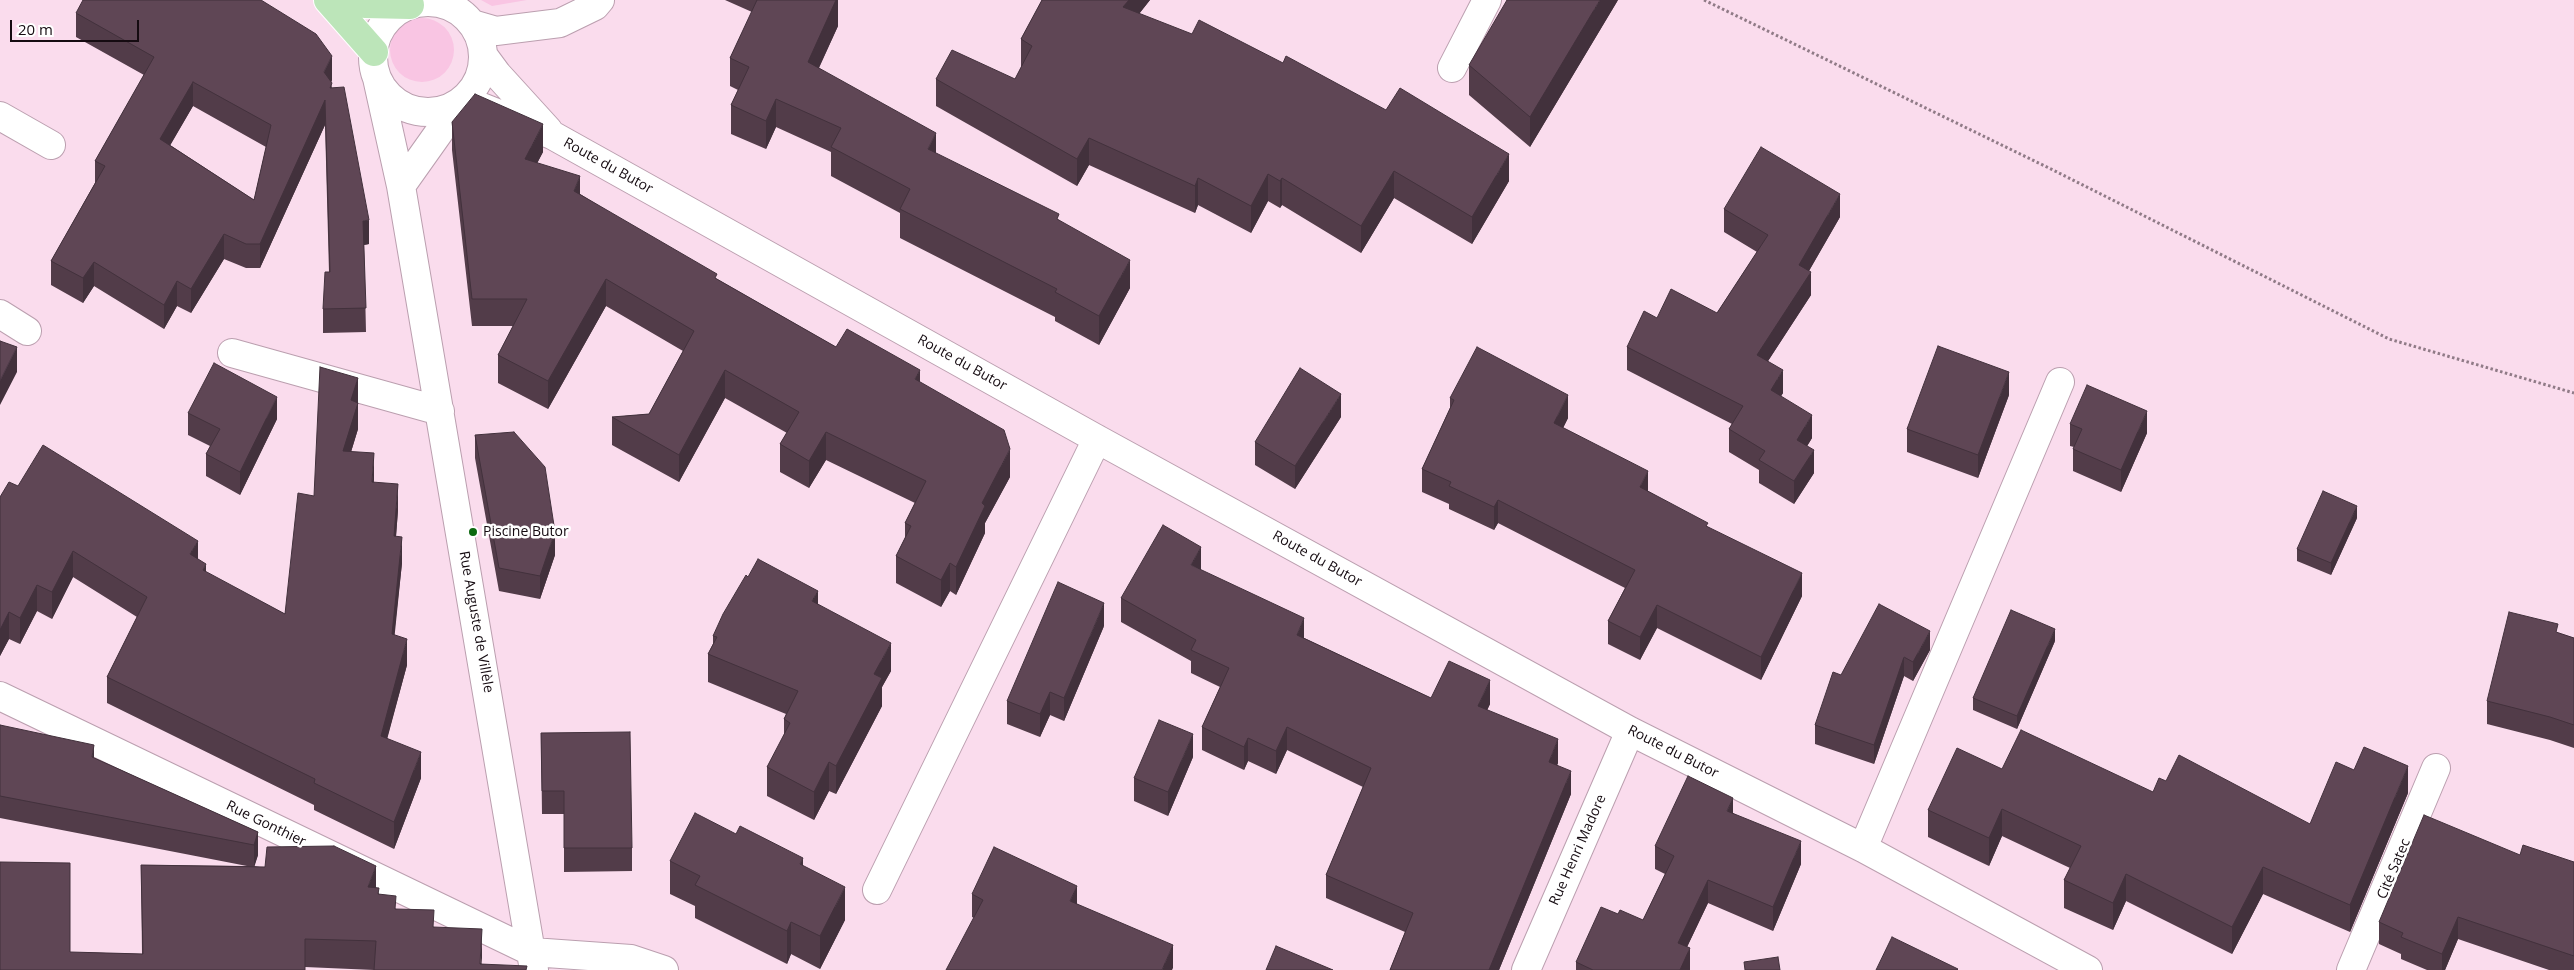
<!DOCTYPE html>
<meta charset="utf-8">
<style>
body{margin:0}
#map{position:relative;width:2574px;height:970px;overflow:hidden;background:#fadced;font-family:"Open Sans",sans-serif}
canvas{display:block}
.scale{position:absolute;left:10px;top:20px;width:129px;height:22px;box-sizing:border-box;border:2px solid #150b11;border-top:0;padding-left:6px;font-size:15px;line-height:18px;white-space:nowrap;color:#150b11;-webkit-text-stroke:4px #fff;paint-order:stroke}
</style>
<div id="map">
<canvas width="2574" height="970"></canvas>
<div class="scale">20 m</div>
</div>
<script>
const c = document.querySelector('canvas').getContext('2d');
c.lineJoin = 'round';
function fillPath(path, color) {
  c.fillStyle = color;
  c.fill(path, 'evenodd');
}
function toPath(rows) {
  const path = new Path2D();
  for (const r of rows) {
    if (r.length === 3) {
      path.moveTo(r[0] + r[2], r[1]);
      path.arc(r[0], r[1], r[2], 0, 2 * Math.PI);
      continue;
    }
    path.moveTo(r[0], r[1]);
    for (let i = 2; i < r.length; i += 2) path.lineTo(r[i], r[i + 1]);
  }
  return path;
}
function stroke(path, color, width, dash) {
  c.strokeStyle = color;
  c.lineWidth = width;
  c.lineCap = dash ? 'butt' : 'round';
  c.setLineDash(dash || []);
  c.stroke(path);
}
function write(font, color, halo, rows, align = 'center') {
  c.font = font + ' "Open Sans",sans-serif';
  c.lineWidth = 5;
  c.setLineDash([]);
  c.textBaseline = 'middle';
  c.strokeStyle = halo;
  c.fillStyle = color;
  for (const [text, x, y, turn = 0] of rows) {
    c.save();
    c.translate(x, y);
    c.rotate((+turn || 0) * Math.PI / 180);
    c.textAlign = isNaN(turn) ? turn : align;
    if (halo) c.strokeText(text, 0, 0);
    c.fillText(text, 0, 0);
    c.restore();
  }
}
fillPath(toPath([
 [481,0,527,0,492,6],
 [422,50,32]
]), '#f9c5e3');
const minor = toPath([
 [428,57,55],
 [472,24,496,31,560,23,595,6,600,0],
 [483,55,497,74,548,130],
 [1452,68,1487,0],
 [377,78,401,186,534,970],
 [464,100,552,135,1097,439,1630,731,1863,848,2088,970],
 [0,116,51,145],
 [401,186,440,131,449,108],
 [0,314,27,331],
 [232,353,440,411],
 [0,696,532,952,631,959,664,970],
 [1863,848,2060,382],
 [877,890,1097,439],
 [1526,970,1630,731],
 [2351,970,2436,768]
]);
const major = toPath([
 [328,0,374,52],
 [353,0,365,4,410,5]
]);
stroke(minor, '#bb9faf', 30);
stroke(major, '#fff', 30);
stroke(toPath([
 [1704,0,2053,170,2389,339,2574,393]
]), '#907b87', 3, [2.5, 2.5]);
stroke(minor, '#fff', 28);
stroke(major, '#bce5b9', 28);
fillPath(toPath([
 [725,0,838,0,838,26,819,68,936,154,1059,220,1130,288,1099,345,1055,321,1055,317,900,238,900,213,831,176,831,152,776,127,766,149,731,134,731,105,738,90,730,86,730,58,752,12],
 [1042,0,1150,0,1139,14,1509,181,1472,244,1394,198,1361,253,1282,205,1280,208,1268,201,1251,233,1198,205,1195,213,1089,165,1077,186,936,106,936,79,1015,79,1022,66,1021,66,1021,39],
 [1618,0,1530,147,1469,95,1469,65],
 [76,13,332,80,331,82,332,88,369,244,364,245,366,332,323,333,323,309,329,272,325,125,260,268,246,268,224,259,191,313,177,306,164,329,94,286,83,303,51,285,51,261,95,183,95,161,144,75,76,37],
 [193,106,266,147,254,200,170,145],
 [452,122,543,152,537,163,580,194,717,279,836,347,920,382,1010,477,985,523,985,533,956,595,950,591,941,607,896,583,896,556,905,538,905,523,915,503,826,460,809,488,780,472,780,444,787,433,725,398,679,482,612,445,612,417,649,414,683,351,606,306,548,409,498,383,498,355,513,326,472,326,452,150],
 [1724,209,1840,217,1809,271,1811,295,1768,361,1783,393,1781,396,1812,438,1807,446,1814,473,1794,504,1759,483,1759,470,1729,452,1729,429,1732,424,1627,370,1627,347,1657,318,1717,313,1757,252,1724,232],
 [358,378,358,429,351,452,374,482,398,510,396,536,402,563,394,635,407,665,387,738,421,778,394,849,314,810,314,805,107,703,107,677,137,617,73,577,52,619,37,611,20,644,9,639,0,656,0,497,18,486,198,559,206,573,285,614,314,496],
 [2009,395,1978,478,1907,452,1907,429],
 [1450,398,1568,418,1563,428,1648,491,1708,527,1802,596,1761,680,1657,628,1640,660,1608,644,1608,621,1625,588,1498,523,1494,530,1449,509,1449,504,1422,492,1422,469,1450,408],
 [188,413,277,419,240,495,206,476,206,454,210,446,188,435],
 [1341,417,1295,489,1255,465,1255,442],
 [2070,424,2147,433,2121,492,2073,471,2073,449,2074,447,2070,446],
 [475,435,555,555,540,599,499,591,475,458],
 [2357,518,2331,575,2297,561,2297,549],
 [1201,570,1304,638,1431,698,1490,704,1487,710,1558,763,1557,765,1571,794,1499,970,1390,970,1405,932,1326,898,1326,875,1363,787,1287,750,1276,774,1248,761,1244,770,1202,750,1202,727,1220,687,1191,673,1191,661,1121,622,1121,598],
 [818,604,891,671,882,687,882,706,836,794,829,791,814,820,767,796,767,767,784,736,784,719,786,714,708,682,708,654,713,644,713,636],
 [1104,626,1064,721,1050,715,1040,737,1007,724,1007,701],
 [2558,633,2574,638,2574,748,2550,740,2487,724,2487,701],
 [2055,641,2017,729,1973,710,1973,698],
 [1930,650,1913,681,1904,676,1874,764,1815,744,1815,725,1841,675],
 [0,725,94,758,258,832,258,855,254,866,376,887,379,894,396,909,434,927,482,964,527,970,374,970,305,967,70,952,142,954,141,865,247,866,0,818],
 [541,733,632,848,632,871,564,872,564,814,542,814],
 [1193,757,1168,816,1134,801,1134,778],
 [2002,769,2153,792,2310,824,2408,793,2350,932,2263,894,2232,954,2126,901,2113,930,2064,908,2064,880,2070,868,2002,836,1989,866,1928,837,1928,810],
 [1733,813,1801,864,1773,931,1708,903,1687,947,1690,970,1576,970,1576,962,1618,914,1643,920,1665,874,1655,869,1655,846],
 [736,834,803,866,845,920,820,969,791,954,787,964,695,918,695,906,670,894,670,861],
 [2520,855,2574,862,2574,970,2549,970,2458,939,2445,970,2427,970,2401,959,2401,954,2379,944,2379,922],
 [972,894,1077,904,1173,968,974,918,972,917]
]), '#523c49');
fillPath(toPath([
 [836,0,838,0,838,26,808,91,808,62],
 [1129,0,1150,0,1123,34,1123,7],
 [1600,0,1618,0,1530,147,1530,117],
 [332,56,332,80,324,96,324,72],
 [193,82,193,106,160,163,160,139],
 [776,99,776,127,766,149,766,121],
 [325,100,325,125,260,268,260,244],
 [543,124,543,152,525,187,525,159],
 [936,133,936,161,928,149],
 [1089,138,1089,165,1077,186,1077,159],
 [1509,154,1509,181,1472,244,1472,217],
 [1394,171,1394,198,1361,253,1361,226],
 [1268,174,1268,201,1251,233,1251,206],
 [580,176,580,203,574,191],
 [1198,178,1198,205,1195,213,1195,186],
 [1282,178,1282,205,1280,208,1280,181],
 [1840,194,1840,217,1799,288,1799,265],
 [369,220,369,244,363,245,363,221],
 [224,234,224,259,191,313,191,289],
 [1130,260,1130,288,1099,345,1099,316],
 [94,262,94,286,83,303,83,278],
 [1811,272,1811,295,1757,378,1757,355],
 [606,279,606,306,548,409,548,381],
 [177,281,177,306,164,329,164,305],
 [17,347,17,372,0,405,0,381],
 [725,370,725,398,679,482,679,455],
 [920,370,920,398,915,379],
 [1783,370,1783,393,1771,413,1771,390],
 [2009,372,2009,395,1978,478,1978,455],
 [358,378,358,429,343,478,343,451,351,400],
 [1341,394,1341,417,1295,489,1295,466],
 [1568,395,1568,418,1554,446,1554,423],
 [277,397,277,419,240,495,240,472],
 [2147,411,2147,433,2121,492,2121,470],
 [1812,415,1812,438,1797,463,1797,440],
 [826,432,826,460,809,488,809,461],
 [1010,449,1010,477,985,523,985,533,956,595,956,567,982,503],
 [1814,450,1814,473,1794,504,1794,481],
 [374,453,374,480,372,509,372,482],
 [1648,471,1648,494,1640,487],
 [398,484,398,510,394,563,394,536],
 [1498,500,1498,523,1494,530,1494,507],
 [2357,506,2357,518,2331,575,2331,563],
 [555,532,555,555,540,599,540,576],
 [402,537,402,563,392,661,392,634],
 [198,541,198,568,190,554],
 [1201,547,1201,570,1191,565],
 [73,551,73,577,52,619,52,592],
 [950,563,950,591,941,607,941,580],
 [206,564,206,591,203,570],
 [1802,573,1802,596,1761,680,1761,657],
 [37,585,37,611,20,644,20,618],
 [818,591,818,619,812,601],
 [1104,603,1104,626,1064,721,1064,698],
 [1657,605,1657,628,1640,660,1640,637],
 [9,612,9,639,0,656,0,630],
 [1304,618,1304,642,1297,635],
 [2055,629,2055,641,2017,729,2017,716],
 [1930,631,1930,650,1913,681,1913,662],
 [407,639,407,665,381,762,381,736],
 [891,643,891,671,882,687,882,706,836,794,836,766,874,674],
 [1904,657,1904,676,1874,764,1874,745],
 [1490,680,1490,704,1478,730,1478,706],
 [1050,692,1050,715,1040,737,1040,714],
 [1287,727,1287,750,1276,774,1276,751],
 [1193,734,1193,757,1168,816,1168,792],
 [1248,738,1248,761,1244,770,1244,747],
 [1558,739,1558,763,1549,785,1549,762],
 [94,745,94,767,92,757],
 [421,752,421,778,394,849,394,822],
 [829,762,829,791,814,820,814,792],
 [2408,766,2408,793,2350,932,2350,905],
 [1571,771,1571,794,1499,970,1489,970],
 [1733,798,1733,821,1727,811],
 [2002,809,2002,836,1989,866,1989,838],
 [258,832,258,855,254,868,254,845],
 [1801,841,1801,864,1773,931,1773,907],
 [803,858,803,891,800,864],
 [376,866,376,894,368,887],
 [2263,867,2263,894,2232,954,2232,927],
 [2126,874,2126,901,2113,930,2113,903],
 [1708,880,1708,903,1678,966,1678,943],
 [1077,886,1077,909,1070,901],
 [845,887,845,920,820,969,820,936],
 [2458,917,2458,939,2445,970,2442,970,2442,954],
 [791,922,791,954,787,964,787,931],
 [482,929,482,958,481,970,480,970],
 [1173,945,1173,968,1172,970,1162,970],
 [1690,948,1690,970,1680,970]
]), '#42313c');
const building = toPath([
 [83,0,261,0,316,34,332,56,324,72,332,83,330,88,344,87,369,220,363,221,366,308,323,309,325,272,330,272,325,100,260,244,246,244,224,234,191,289,177,281,164,305,94,262,83,278,51,261,105,166,95,161,154,57,76,13,83,0],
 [193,82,271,125,254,200,160,139,193,82],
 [757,0,836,0,808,62,936,133,928,149,1059,214,1057,219,1130,260,1099,316,1055,292,1057,289,900,209,910,189,831,147,841,128,776,99,766,121,731,105,749,67,730,58,757,0],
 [1042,0,1129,0,1123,7,1192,34,1199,20,1283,63,1286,56,1386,110,1400,88,1509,154,1472,217,1394,171,1361,226,1282,178,1280,181,1268,174,1251,206,1198,178,1195,186,1089,138,1077,159,936,79,952,50,1015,79,1032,46,1021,39,1042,0],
 [1507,0,1600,0,1530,117,1469,65,1507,0],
 [475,94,543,124,525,159,580,176,574,191,717,274,715,278,836,347,847,329,920,370,915,379,1004,430,1010,449,982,503,985,506,956,567,950,563,941,580,896,556,911,526,905,523,926,481,826,432,809,461,780,444,799,412,725,370,679,455,612,417,649,414,694,331,606,279,548,381,498,355,527,299,472,299,452,122,475,94],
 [1761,147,1840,194,1799,265,1811,272,1757,355,1783,370,1771,390,1812,415,1797,440,1814,450,1794,481,1759,460,1765,451,1729,429,1743,406,1627,347,1644,311,1657,318,1671,289,1717,313,1768,235,1724,209,1761,147],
 [0,341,17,347,0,381,0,341],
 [1938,346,2009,372,1978,455,1907,429,1938,346],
 [1477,347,1568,395,1554,423,1648,471,1640,487,1708,523,1706,526,1802,573,1761,657,1657,605,1640,637,1608,621,1635,570,1498,500,1494,507,1449,486,1451,482,1422,469,1454,400,1450,398,1477,347],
 [214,363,277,397,240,472,206,454,220,429,188,413,214,363],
 [320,367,358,378,351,400,358,403,343,451,374,453,372,482,398,484,394,536,402,537,392,634,407,639,381,736,421,752,394,822,314,783,315,779,107,677,147,597,73,551,52,592,37,585,20,618,9,612,0,630,0,497,9,482,18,486,43,445,198,541,190,554,206,564,203,570,285,614,298,493,314,496,320,367],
 [1300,368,1341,394,1295,466,1255,442,1300,368],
 [2087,385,2147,411,2121,470,2073,449,2082,429,2070,424,2087,385],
 [514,432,545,467,555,532,540,576,499,568,475,435,514,432],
 [2323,491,2357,506,2331,563,2297,549,2323,491],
 [1163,525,1201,547,1191,565,1304,618,1297,635,1431,698,1449,661,1490,680,1478,706,1558,739,1549,762,1571,771,1489,970,1390,970,1413,913,1326,875,1371,768,1287,727,1276,751,1248,738,1244,747,1202,727,1229,668,1191,650,1196,640,1121,598,1163,525],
 [758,559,818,591,812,601,891,643,874,674,882,678,836,766,829,762,814,792,767,767,790,723,784,719,798,691,708,654,717,637,713,636,723,614,746,575,748,577,758,559],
 [1058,582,1104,603,1064,698,1050,692,1040,714,1007,701,1058,582],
 [1879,604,1930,631,1913,662,1904,657,1874,745,1815,725,1833,672,1841,675,1879,604],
 [2011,610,2055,629,2017,716,1973,698,2011,610],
 [2509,612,2558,624,2556,632,2574,638,2574,725,2550,717,2487,701,2509,612],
 [1159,720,1193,734,1168,792,1134,778,1159,720],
 [0,725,94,745,92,757,258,832,254,845,0,796,0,725],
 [2021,730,2153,792,2159,778,2166,781,2179,755,2310,824,2336,762,2354,770,2364,747,2408,766,2350,905,2263,867,2232,927,2126,874,2113,903,2064,880,2081,846,2002,809,1989,838,1928,810,1957,748,2002,769,2021,730],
 [630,732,632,848,564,848,564,791,542,791,541,733,630,732],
 [1688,776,1733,798,1727,811,1801,841,1773,907,1708,880,1678,943,1690,948,1680,970,1593,970,1576,962,1601,907,1618,914,1620,910,1643,920,1674,856,1655,846,1688,776],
 [695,813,736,834,740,826,803,858,800,864,845,887,820,936,791,922,787,931,695,885,700,876,670,861,695,813],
 [2424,815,2520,855,2523,845,2574,862,2574,956,2458,917,2442,954,2401,937,2403,933,2379,922,2424,815],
 [334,846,376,866,368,887,379,888,378,894,396,896,395,909,434,910,433,927,482,929,480,964,527,966,526,970,374,970,376,941,305,939,305,970,0,970,0,862,70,863,70,952,143,954,141,865,265,867,267,847,334,846],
 [994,847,1077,886,1070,901,1173,945,1162,970,946,970,983,900,972,894,994,847],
 [1892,937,1958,969,1957,970,1876,970,1892,937],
 [1276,946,1333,970,1266,970,1276,946],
 [1778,957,1780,970,1745,970,1744,962,1778,957]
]);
fillPath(building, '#5f4655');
stroke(building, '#42313c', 1);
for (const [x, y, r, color] of [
 [473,532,5,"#0c680f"]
]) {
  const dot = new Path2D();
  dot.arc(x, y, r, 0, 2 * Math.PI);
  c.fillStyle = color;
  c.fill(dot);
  stroke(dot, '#fff', 2);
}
write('14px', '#150b11', '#fff', [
 ["Route du Butor",608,166,29],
 ["Route du Butor",962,363,29],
 ["Route du Butor",1317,559,29],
 ["Rue Auguste de Villèle",476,622,80],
 ["Route du Butor",1673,752,27],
 ["Rue Gonthier",266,824,26],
 ["Rue Henri Madore",1578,850,-66],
 ["Cité Satec",2394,869,-67]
]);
write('14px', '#150b11', '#fff', [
 ["Piscine Butor",483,532]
], 'left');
</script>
